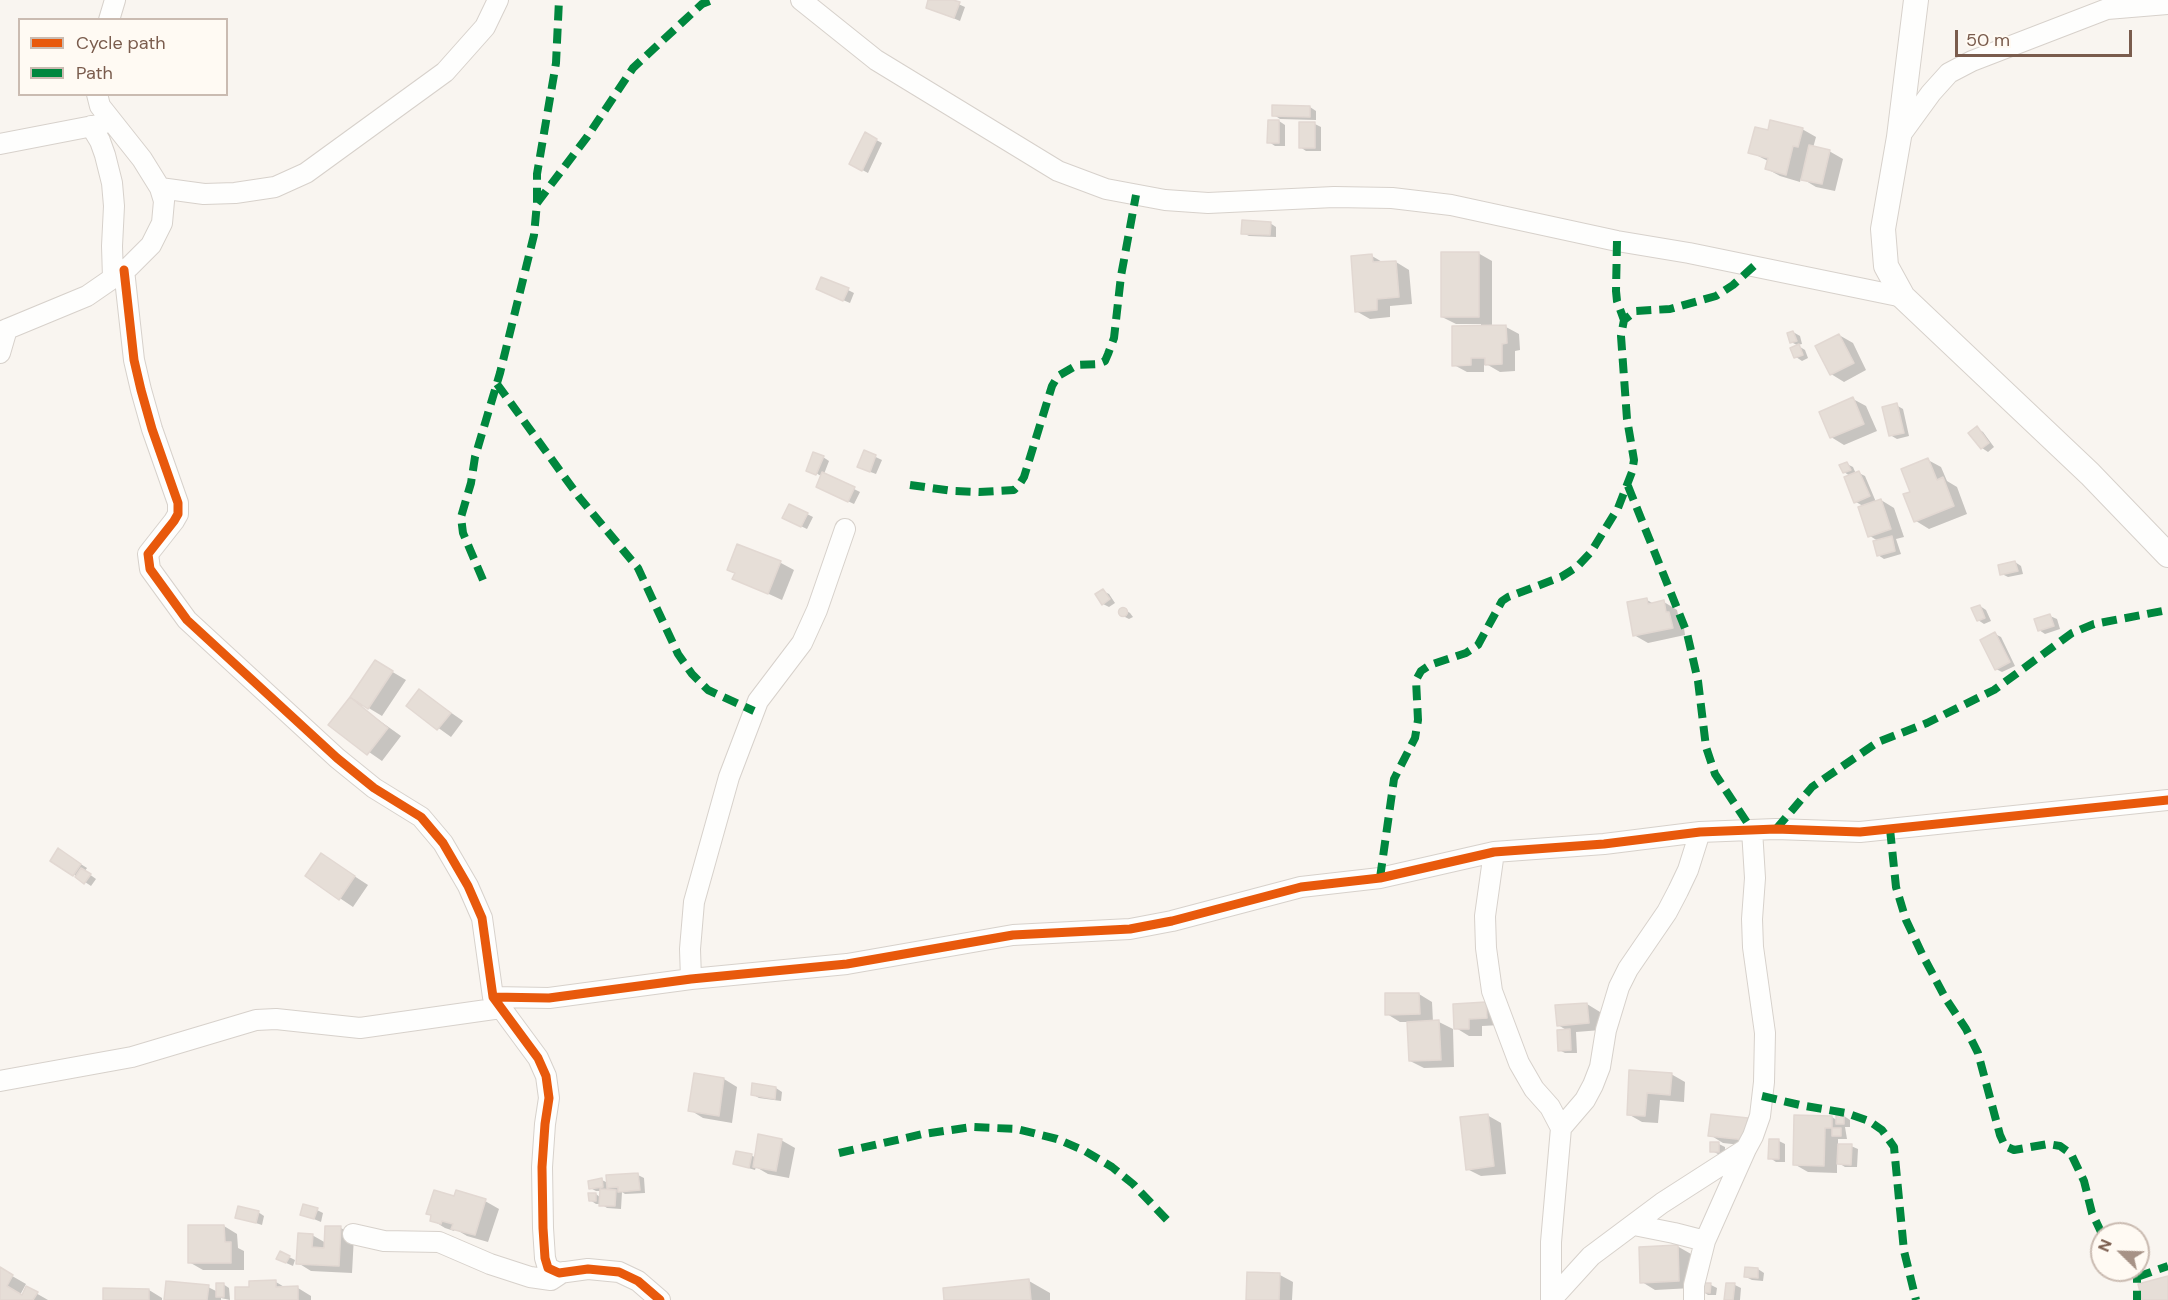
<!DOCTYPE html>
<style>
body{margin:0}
#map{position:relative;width:2168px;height:1300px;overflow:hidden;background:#f9f5f0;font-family:"DM Sans",sans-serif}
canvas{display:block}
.legend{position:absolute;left:18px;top:18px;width:210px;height:78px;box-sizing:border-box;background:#fffaf3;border:2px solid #cabbb1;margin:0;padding:8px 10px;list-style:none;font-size:18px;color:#7a5c4d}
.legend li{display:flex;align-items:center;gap:12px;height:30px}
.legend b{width:30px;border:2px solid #cabbb1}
.north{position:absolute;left:2090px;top:1222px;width:60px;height:60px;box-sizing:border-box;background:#fffaf3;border:2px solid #cabbb1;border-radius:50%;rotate:293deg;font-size:16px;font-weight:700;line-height:24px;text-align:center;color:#7a5c4d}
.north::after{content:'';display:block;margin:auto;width:21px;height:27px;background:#a69286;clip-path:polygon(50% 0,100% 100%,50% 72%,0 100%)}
.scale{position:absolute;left:1955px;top:30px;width:177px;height:27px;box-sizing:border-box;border:3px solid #7a5c4d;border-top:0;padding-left:8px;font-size:18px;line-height:21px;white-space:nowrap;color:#7a5c4d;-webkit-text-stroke:4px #fffaf3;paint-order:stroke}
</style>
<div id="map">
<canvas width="2168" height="1300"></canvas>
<ul class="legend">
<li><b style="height:8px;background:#e8590c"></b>Cycle path</li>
<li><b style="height:8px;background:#00873e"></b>Path</li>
</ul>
<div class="north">N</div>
<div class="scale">50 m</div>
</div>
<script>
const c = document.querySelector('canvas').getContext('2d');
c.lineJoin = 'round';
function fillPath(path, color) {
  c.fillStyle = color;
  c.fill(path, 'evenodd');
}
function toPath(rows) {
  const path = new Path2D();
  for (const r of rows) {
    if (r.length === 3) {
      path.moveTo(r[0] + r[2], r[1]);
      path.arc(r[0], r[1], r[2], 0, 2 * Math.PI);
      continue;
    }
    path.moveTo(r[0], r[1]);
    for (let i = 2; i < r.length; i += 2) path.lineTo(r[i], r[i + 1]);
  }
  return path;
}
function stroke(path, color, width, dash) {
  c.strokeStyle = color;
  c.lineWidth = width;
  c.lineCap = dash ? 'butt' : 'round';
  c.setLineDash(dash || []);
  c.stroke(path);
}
fillPath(toPath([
 [930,0,949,0,965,7,960,21,927,7],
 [1274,107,1310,107,1316,111,1316,120,1280,119,1274,115],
 [1279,121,1285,125,1285,146,1275,146,1269,142],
 [1300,123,1315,124,1321,127,1321,151,1306,151,1300,147],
 [1802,129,1816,137,1813,148,1829,151,1843,159,1835,191,1816,187,1801,178,1800,182,1780,176,1767,169,1768,161,1750,152,1769,131],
 [865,134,882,143,868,173,851,164],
 [1270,223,1276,227,1276,237,1249,236,1243,233],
 [1478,253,1492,261,1492,327,1506,327,1519,334,1520,350,1515,351,1515,371,1500,372,1488,365,1484,365,1484,372,1467,372,1454,365,1481,327,1481,324,1456,324,1442,317],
 [1372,256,1384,263,1396,262,1409,270,1412,304,1390,306,1390,317,1370,319,1356,311],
 [848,290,854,293,850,303,824,292],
 [1793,332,1800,336,1802,344,1797,345,1791,342],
 [1839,335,1853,343,1866,370,1844,382,1831,374],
 [1797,345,1805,350,1808,358,1802,361,1796,357],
 [1853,399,1866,406,1877,431,1844,445,1831,437],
 [1896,405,1903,409,1909,436,1897,439,1890,435],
 [1977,428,1983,432,1994,447,1988,452,1982,448],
 [865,452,882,460,876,474,865,470],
 [823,457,829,461,824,474,860,492,854,504,824,490,821,476,811,470],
 [1928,460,1941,467,1947,481,1957,487,1967,514,1929,529,1916,521,1912,493],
 [1847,464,1853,467,1856,474,1859,473,1865,476,1876,502,1881,500,1894,508,1904,537,1896,539,1901,554,1884,559,1878,555,1878,541,1870,536,1863,506,1856,502,1850,476,1844,472],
 [807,514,813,517,807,529,790,521],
 [738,545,781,563,794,570,782,600,734,578,736,574,728,570],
 [2015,562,2021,566,2023,574,2008,577,2002,574],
 [1103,591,1109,594,1115,603,1109,607,1103,604],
 [1647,600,1654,604,1664,602,1677,610,1679,619,1683,621,1685,635,1648,643,1634,635],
 [1980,606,1986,610,1991,621,1984,624,1978,620],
 [1124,609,1130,613,1133,617,1129,619,1123,616,1120,612],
 [2050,616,2057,619,2060,629,2045,634,2039,630],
 [1995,634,2001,637,2015,666,2002,672,1996,669],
 [376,662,406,680,382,716,362,704,362,708,401,736,382,761,330,725,351,698],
 [420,691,463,721,451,737,408,706],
 [65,854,87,868,85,871,96,879,91,886,52,860],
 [322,855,368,885,353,907,307,876],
 [1419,994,1432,1002,1433,1022,1439,1022,1453,1029,1454,1067,1424,1068,1410,1061,1408,1022,1400,1022,1387,1014],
 [1486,1003,1499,1011,1500,1025,1482,1026,1482,1036,1469,1036,1456,1028],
 [1587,1004,1600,1012,1601,1030,1576,1032,1577,1053,1565,1053,1559,1050,1568,1031,1558,1025],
 [1631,1072,1671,1074,1685,1082,1684,1102,1660,1100,1658,1123,1642,1122,1628,1114],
 [695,1075,724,1079,737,1087,732,1123,703,1118,690,1110],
 [754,1085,776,1088,782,1092,781,1101,759,1098,752,1094],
 [1487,1115,1501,1123,1506,1174,1481,1176,1467,1169],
 [1844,1116,1850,1120,1850,1127,1845,1127,1847,1139,1838,1139,1838,1145,1851,1146,1858,1149,1857,1167,1845,1167,1837,1162,1837,1173,1808,1172,1794,1164,1832,1117,1838,1121],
 [1748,1120,1761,1127,1759,1147,1723,1143,1710,1135],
 [781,1140,795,1148,789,1178,768,1174,756,1167,755,1170,735,1164,751,1155,756,1158],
 [1779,1141,1785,1144,1785,1162,1776,1162,1770,1158],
 [1719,1144,1725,1147,1725,1154,1718,1154,1712,1151],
 [638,1175,644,1178,645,1193,625,1194,622,1192,621,1209,607,1208,601,1204,596,1204,590,1200,596,1194,601,1198,602,1191,596,1191,590,1188,602,1180,608,1183],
 [455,1198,485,1201,499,1209,488,1242,467,1236,455,1229,454,1231,445,1228,432,1220,433,1216,428,1213],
 [317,1210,323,1213,321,1222,302,1214],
 [258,1212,264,1216,262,1225,237,1217],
 [224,1226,237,1234,238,1248,244,1251,244,1270,203,1270,189,1262],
 [341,1228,354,1236,352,1273,311,1271,298,1263,312,1235,326,1243],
 [1677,1246,1691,1254,1692,1288,1655,1290,1642,1282],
 [289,1257,295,1260,293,1266,284,1262],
 [0,1269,26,1284,20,1295,23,1296,27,1288,48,1300,0,1300],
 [1758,1269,1764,1273,1763,1281,1752,1280,1746,1277],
 [1280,1275,1293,1282,1292,1300,1248,1300],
 [1029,1281,1050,1293,1050,1300,945,1300],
 [276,1282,286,1288,298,1288,311,1296,311,1300,236,1300,250,1288],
 [223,1284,229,1288,230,1300,221,1298,221,1300,165,1300,208,1287,218,1292],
 [1727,1284,1735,1285,1741,1288,1740,1300,1725,1300],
 [1711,1285,1717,1288,1716,1295,1708,1295,1702,1291],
 [149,1290,162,1298,162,1300,104,1300]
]), '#0003');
const building = toPath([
 [928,0,953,0,960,2,954,18,926,8,928,0],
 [1272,105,1310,106,1310,117,1272,116,1272,105],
 [1268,120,1279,120,1279,143,1267,143,1268,120],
 [1770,120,1803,128,1798,147,1793,146,1786,175,1765,169,1768,158,1748,153,1755,127,1768,130,1770,120],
 [1299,122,1315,122,1315,148,1299,148,1299,122],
 [865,132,877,139,862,171,849,164,865,132],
 [1809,145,1830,150,1822,184,1801,180,1809,145],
 [1242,220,1271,222,1270,235,1241,234,1242,220],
 [1441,252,1479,252,1479,317,1441,317,1441,252],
 [1372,254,1373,262,1396,261,1399,297,1377,299,1377,310,1355,312,1351,256,1372,254],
 [821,277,849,288,843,301,816,289,821,277],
 [1506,325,1507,343,1502,344,1502,364,1485,365,1485,358,1471,358,1471,365,1452,366,1452,326,1506,325],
 [1793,331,1797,341,1790,343,1787,333,1793,331],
 [1839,334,1854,363,1830,375,1815,346,1839,334],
 [1799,344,1803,355,1794,358,1790,348,1799,344],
 [1853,397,1864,424,1830,438,1819,412,1853,397],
 [1897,403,1904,433,1889,436,1882,407,1897,403],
 [1977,426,1989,443,1981,449,1968,433,1977,426],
 [864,450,876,455,870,472,857,467,864,450],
 [813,452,824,456,816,475,806,471,813,452],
 [1928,458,1937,480,1943,477,1954,506,1914,522,1903,494,1910,492,1901,469,1928,458],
 [1847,462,1851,470,1843,473,1839,465,1847,462],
 [1859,471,1870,496,1854,503,1844,477,1859,471],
 [822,472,855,487,848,502,816,487,822,472],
 [1881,499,1891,529,1868,537,1858,507,1881,499],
 [789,504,808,513,801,527,782,518,789,504],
 [1892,536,1895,551,1877,556,1873,541,1892,536],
 [737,544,781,561,768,594,732,579,735,573,727,570,737,544],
 [2015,561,2018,571,2000,575,1998,565,2015,561],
 [1103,589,1110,599,1102,605,1095,594,1103,589],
 [1647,598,1648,604,1664,600,1666,612,1669,612,1673,628,1633,636,1627,602,1647,598],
 [1980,605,1985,618,1977,621,1971,608,1980,605],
 [1123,612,4.5],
 [2050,614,2054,626,2038,631,2034,619,2050,614],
 [1995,632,2010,662,1995,670,1980,640,1995,632],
 [375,660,393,671,368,709,350,697,375,660],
 [419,689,451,713,437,730,406,706,419,689],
 [350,697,388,728,367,755,328,725,350,697],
 [58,848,81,864,73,876,50,861,58,848],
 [321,853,355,876,339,900,305,876,321,853],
 [81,868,91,874,84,884,75,877,81,868],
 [1385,993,1419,993,1420,1014,1385,1015,1385,993],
 [1486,1002,1487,1018,1469,1019,1469,1029,1454,1029,1453,1004,1486,1002],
 [1587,1003,1589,1023,1557,1026,1555,1005,1587,1003],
 [1439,1020,1441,1060,1409,1061,1407,1022,1439,1020],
 [1570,1029,1571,1050,1558,1051,1557,1030,1570,1029],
 [1629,1070,1672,1073,1670,1095,1647,1093,1645,1116,1627,1115,1629,1070],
 [694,1073,724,1078,719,1116,688,1111,694,1073],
 [752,1083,776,1087,775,1099,751,1095,752,1083],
 [1488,1114,1494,1166,1466,1170,1460,1117,1488,1114],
 [1711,1114,1748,1118,1746,1140,1708,1136,1711,1114],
 [1794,1115,1832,1116,1832,1128,1825,1128,1824,1166,1793,1165,1794,1115],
 [1836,1115,1844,1115,1844,1124,1836,1124,1836,1115],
 [1832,1128,1841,1128,1841,1136,1832,1136,1832,1128],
 [758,1134,782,1139,776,1171,753,1167,758,1134],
 [1769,1139,1779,1139,1779,1159,1768,1159,1769,1139],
 [1710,1142,1719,1142,1719,1152,1710,1152,1710,1142],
 [1838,1144,1852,1144,1851,1165,1837,1164,1838,1144],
 [736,1151,752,1154,749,1168,733,1164,736,1151],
 [638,1173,640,1190,618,1192,618,1187,607,1188,606,1175,638,1173],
 [602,1178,603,1187,589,1189,588,1181,602,1178],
 [600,1189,616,1190,615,1206,599,1206,600,1189],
 [434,1190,454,1196,456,1190,486,1199,475,1235,451,1229,453,1224,442,1221,441,1224,430,1221,431,1215,426,1214,434,1190],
 [588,1193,596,1193,596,1201,589,1201,588,1193],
 [303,1204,318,1208,314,1219,300,1215,303,1204],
 [238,1206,259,1211,256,1223,235,1218,238,1206],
 [188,1225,224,1225,225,1242,231,1242,231,1263,188,1263,188,1225],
 [325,1226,341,1226,339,1266,296,1264,298,1233,313,1234,312,1247,324,1248,325,1226],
 [1678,1245,1679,1281,1640,1283,1639,1247,1678,1245],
 [280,1251,290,1256,286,1263,276,1259,280,1251],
 [0,1267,13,1275,7,1286,22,1295,26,1286,38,1292,33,1300,0,1300,0,1267],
 [1745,1267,1758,1268,1758,1278,1744,1277,1745,1267],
 [1247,1272,1280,1273,1279,1300,1246,1300,1247,1272],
 [2168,1276,2168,1300,2142,1300,2138,1284,2168,1276],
 [1029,1279,1031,1300,944,1300,943,1288,1029,1279],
 [276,1280,276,1287,298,1286,298,1300,235,1300,235,1287,249,1287,249,1281,276,1280],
 [166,1281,209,1285,207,1300,164,1300,166,1281],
 [216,1283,224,1283,224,1297,216,1297,216,1283],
 [1701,1283,1711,1283,1710,1293,1700,1292,1701,1283],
 [1726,1283,1735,1283,1733,1300,1724,1300,1726,1283],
 [103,1288,149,1289,149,1300,103,1300,103,1288]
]);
fillPath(building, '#e6ded7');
stroke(building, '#e2d8d2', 1.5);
const minor = toPath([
 [801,0,876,60,1058,171,1106,189,1165,200,1208,203,1334,197,1392,198,1451,205,1617,241,1689,253,1903,297],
 [109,20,115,0],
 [91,126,100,141,105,155,112,183,114,206,112,246,113,278],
 [1899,137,1931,93,1949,73,1972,61,2107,9,2168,4],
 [0,144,103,124],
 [160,188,204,194,235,193,275,187,306,173,445,72,485,27,498,0],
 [124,270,134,360,141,390,152,429,178,503,178,514,174,521,148,554,150,569,187,620,337,758,374,788,421,817,443,843,468,886,482,918,493,997,538,1058,546,1076,549,1098,545,1124,542,1167,543,1228,545,1258,548,1268,559,1273,588,1269,619,1272,638,1281,660,1300],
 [0,332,87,296,129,267,151,245,162,223,164,201,160,188,142,159,100,106,97,94],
 [0,353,7,329],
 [1494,852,1485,916,1486,948,1492,991,1519,1063,1534,1089,1550,1107,1561,1128,1551,1242,1551,1300],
 [691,979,690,949,694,902,729,777,758,701,802,643,817,610,845,529],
 [493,997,549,998,691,979,847,964,1013,935,1130,929,1172,921,1301,887,1380,878,1494,852,1604,844,1700,832,1776,829,1860,832,2168,800],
 [0,1081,132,1057,256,1020,276,1019,360,1028,501,1008],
 [1561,1128,1585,1100,1593,1085,1600,1067,1606,1030,1619,987,1628,969,1667,912,1678,891,1688,870,1700,832],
 [1634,1225,1674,1233,1705,1241],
 [353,1234,384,1241,439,1242,490,1264,530,1277,551,1280,563,1272],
 [1551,1300,1591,1256,1662,1203,1746,1149,1753,1136,1760,1116,1764,1082,1765,1033,1753,947,1752,919,1755,878,1752,830],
 [1694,1300,1694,1285,1705,1241,1746,1149]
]);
const tertiary = toPath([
 [1916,0,1899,137,1883,229,1886,266,1903,297,2090,474,2168,555]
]);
stroke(minor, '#d7d1cb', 22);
stroke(tertiary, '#d7d1cb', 26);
stroke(minor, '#fefefd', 20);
stroke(tertiary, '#fefefd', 24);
stroke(toPath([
 [537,203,587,137,633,68,702,4,712,0],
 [1617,241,1616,291,1617,301,1624,320],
 [497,384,579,497,638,568,678,654,692,674,708,690,754,711],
 [910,485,953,491,979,492,1014,490,1019,485,1024,477,1052,386,1058,376,1077,365,1098,364,1105,361,1108,354,1114,338,1121,276,1136,195],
 [1628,486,1687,633,1698,681,1706,747,1715,774,1752,830],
 [483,580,463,533,461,517,471,483,475,457,500,373,534,235,537,203,537,174,556,63,559,0],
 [1776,829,1812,787,1878,742,1927,723,1994,690,2072,633,2094,624,2168,610],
 [1890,829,1896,887,1906,920,1923,956,1946,999,1966,1029,1978,1053,2000,1135,2005,1146,2014,1150,2048,1144,2060,1146,2071,1154,2084,1181,2092,1213,2102,1234],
 [1380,878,1394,779,1415,738,1418,720,1416,680,1421,671,1430,665,1466,653,1478,645,1502,601,1508,597,1561,577,1577,567,1591,552,1618,508,1632,472,1634,460,1627,419,1621,336,1624,320,1636,311,1670,309,1716,296,1733,285,1754,266],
 [1762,1096,1800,1105,1846,1113,1869,1121,1882,1130,1894,1147,1904,1251,1916,1300],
 [839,1153,923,1134,972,1127,1017,1129,1057,1139,1085,1151,1112,1167,1133,1184,1167,1220],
 [2131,1270,2137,1277,2137,1300],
 [2137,1277,2168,1266]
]), '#00873e', 8, [15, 8]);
stroke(toPath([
 [124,270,134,360,141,390,152,429,178,503,178,514,174,521,148,554,150,569,187,620,337,758,374,788,421,817,443,843,468,886,482,918,493,997,538,1058,546,1076,549,1098,545,1124,542,1167,543,1228,545,1258,548,1268,559,1273,588,1269,619,1272,638,1281,660,1300],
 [493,997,549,998,691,979,847,964,1013,935,1130,929,1172,921,1301,887,1380,878,1494,852,1604,844,1700,832,1776,829,1860,832,2168,800]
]), '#e8590c', 9);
</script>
